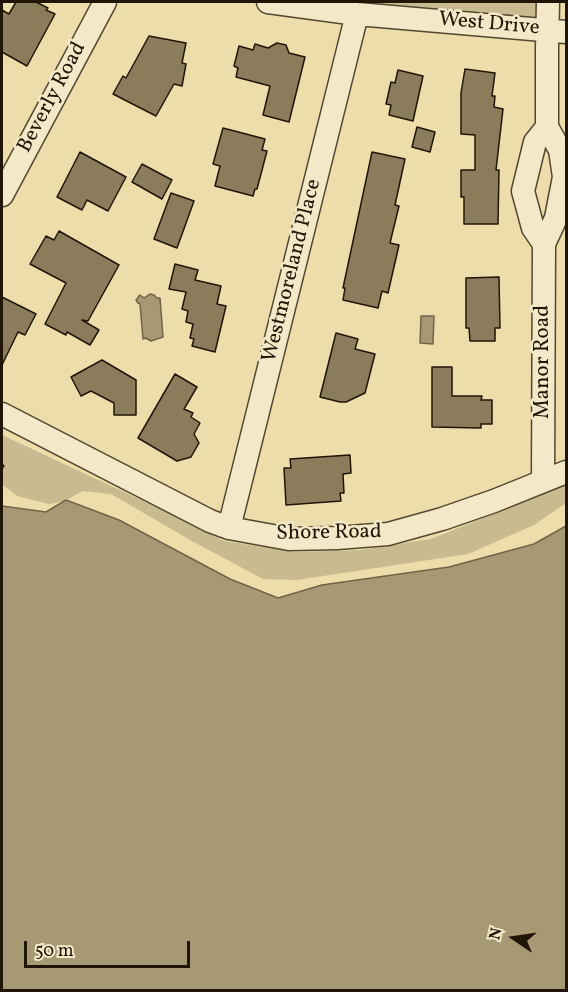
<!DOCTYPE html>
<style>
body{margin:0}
#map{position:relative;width:568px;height:992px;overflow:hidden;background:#ecddab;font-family:Vollkorn,serif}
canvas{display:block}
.frame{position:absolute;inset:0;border:3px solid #211507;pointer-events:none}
.north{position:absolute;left:484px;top:908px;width:60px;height:60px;-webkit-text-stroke:4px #f3e9c8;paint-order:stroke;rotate:283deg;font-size:16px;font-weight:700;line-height:24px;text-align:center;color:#211507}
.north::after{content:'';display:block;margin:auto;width:21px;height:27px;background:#211507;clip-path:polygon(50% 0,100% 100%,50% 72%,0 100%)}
.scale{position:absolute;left:24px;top:941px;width:166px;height:27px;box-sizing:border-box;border:3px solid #211507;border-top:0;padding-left:8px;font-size:18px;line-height:21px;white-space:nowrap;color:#211507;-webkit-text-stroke:4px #f3e9c8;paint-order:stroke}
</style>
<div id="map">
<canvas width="568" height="992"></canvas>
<div class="frame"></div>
<div class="north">N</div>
<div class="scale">50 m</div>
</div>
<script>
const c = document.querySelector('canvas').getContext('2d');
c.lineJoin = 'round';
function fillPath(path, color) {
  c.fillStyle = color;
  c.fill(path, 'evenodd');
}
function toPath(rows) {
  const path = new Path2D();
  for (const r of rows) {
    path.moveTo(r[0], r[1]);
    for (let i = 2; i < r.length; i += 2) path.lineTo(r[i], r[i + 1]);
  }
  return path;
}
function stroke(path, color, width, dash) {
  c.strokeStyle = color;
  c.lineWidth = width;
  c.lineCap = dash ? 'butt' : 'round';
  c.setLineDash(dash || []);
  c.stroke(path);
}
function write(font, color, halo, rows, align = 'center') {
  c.font = font + ' Vollkorn,serif';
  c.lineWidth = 5;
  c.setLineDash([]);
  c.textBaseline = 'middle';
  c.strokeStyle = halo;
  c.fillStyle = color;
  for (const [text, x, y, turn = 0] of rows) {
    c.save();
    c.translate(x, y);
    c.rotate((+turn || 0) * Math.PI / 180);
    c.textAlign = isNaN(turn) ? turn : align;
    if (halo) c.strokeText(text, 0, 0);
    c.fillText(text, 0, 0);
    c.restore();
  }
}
fillPath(toPath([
 [288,2,550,2,550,29],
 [2,435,186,521,224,541,294,552,361,550,431,539,496,513,554,486,566,483,566,504,563,505,534,525,468,554,297,580,263,579,190,540,111,494,83,491,66,500,119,520,230,579,278,598,322,585,449,567,534,544,566,526,380,722,2,506,46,512,64,501,49,504,17,496,2,484]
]), '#c9bb8f');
const water = toPath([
 [150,294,154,295,157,298,160,298,163,337,151,341,146,338,143,339,140,304,138,303,136,300,140,295,144,298,150,294],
 [421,316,434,316,433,344,420,343,421,316],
 [66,500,119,520,230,579,278,598,322,585,449,567,534,544,566,526,566,990,2,990,2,506,46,512,66,500]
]);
fillPath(water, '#a79973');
stroke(water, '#716448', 1.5);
const building = toPath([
 [16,2,36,2,48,8,46,10,55,14,27,66,2,52,2,10,9,14,16,2],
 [149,36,186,43,182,63,186,64,182,86,174,84,156,116,113,94,123,76,126,78,149,36],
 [277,43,286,45,289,53,305,57,289,122,263,115,270,86,236,77,238,68,234,66,239,46,253,50,255,44,268,48,277,43],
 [465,69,495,73,492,96,495,96,494,107,503,109,496,170,499,170,498,224,464,224,464,197,461,197,461,170,475,170,475,135,461,134,461,93,465,69],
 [398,70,423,76,413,121,389,115,391,105,386,104,391,82,395,83,398,70],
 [417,127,435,132,430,152,412,147,417,127],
 [223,128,265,139,262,150,267,151,257,189,255,189,253,196,215,186,220,166,213,164,223,128],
 [80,152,126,177,108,211,87,200,82,210,57,197,80,152],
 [372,152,405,159,395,205,399,206,390,243,399,245,388,293,382,291,378,308,343,300,345,288,343,288,372,152],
 [142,164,172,180,162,199,132,182,142,164],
 [171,193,194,201,177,248,154,239,171,193],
 [59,231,119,265,88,321,82,320,99,330,90,345,67,332,66,335,45,324,66,283,30,264,46,236,54,240,59,231],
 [175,264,198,270,195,280,221,286,217,304,226,306,215,352,192,346,194,339,190,338,193,324,186,322,188,311,182,309,186,292,169,289,175,264],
 [499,277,500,328,495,328,495,341,470,341,469,328,466,328,466,278,499,277],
 [2,297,36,314,25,335,18,332,2,365,2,297],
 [336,333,358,339,355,349,375,354,365,393,346,402,340,402,320,397,336,333],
 [102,360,136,380,136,415,114,415,114,403,91,391,81,396,71,377,102,360],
 [432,367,452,367,452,396,482,396,481,400,492,400,492,424,481,424,481,428,432,427,432,367],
 [175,374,197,387,184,409,193,413,191,417,200,423,194,434,199,443,191,457,177,461,138,438,175,374],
 [350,455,351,473,343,474,344,493,340,493,341,501,286,505,284,468,291,468,290,459,350,455]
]);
fillPath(building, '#8b7d5c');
stroke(building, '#211507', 1.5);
const street = toPath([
 [268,2,357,14,566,32],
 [2,195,105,2],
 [544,244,533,228,523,191,535,142,547,127],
 [2,414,210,521,229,528,289,539,337,538,388,534,442,519,494,501,566,472],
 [543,481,544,244,556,218,564,177,560,150,547,127,547,48,548,2],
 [229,528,357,14]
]);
stroke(street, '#544730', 25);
stroke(toPath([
 [2,466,4,467]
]), '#211507', 4, [4.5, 3]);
stroke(street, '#f3e9c8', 22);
write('21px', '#211507', '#f3e9c8', [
 ["West Drive",489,25,5],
 ["Beverly Road",53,98,-62],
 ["Westmoreland Place",293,271,-76],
 ["Manor Road",544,362,-90],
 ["Shore Road",329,534,-1]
]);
</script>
